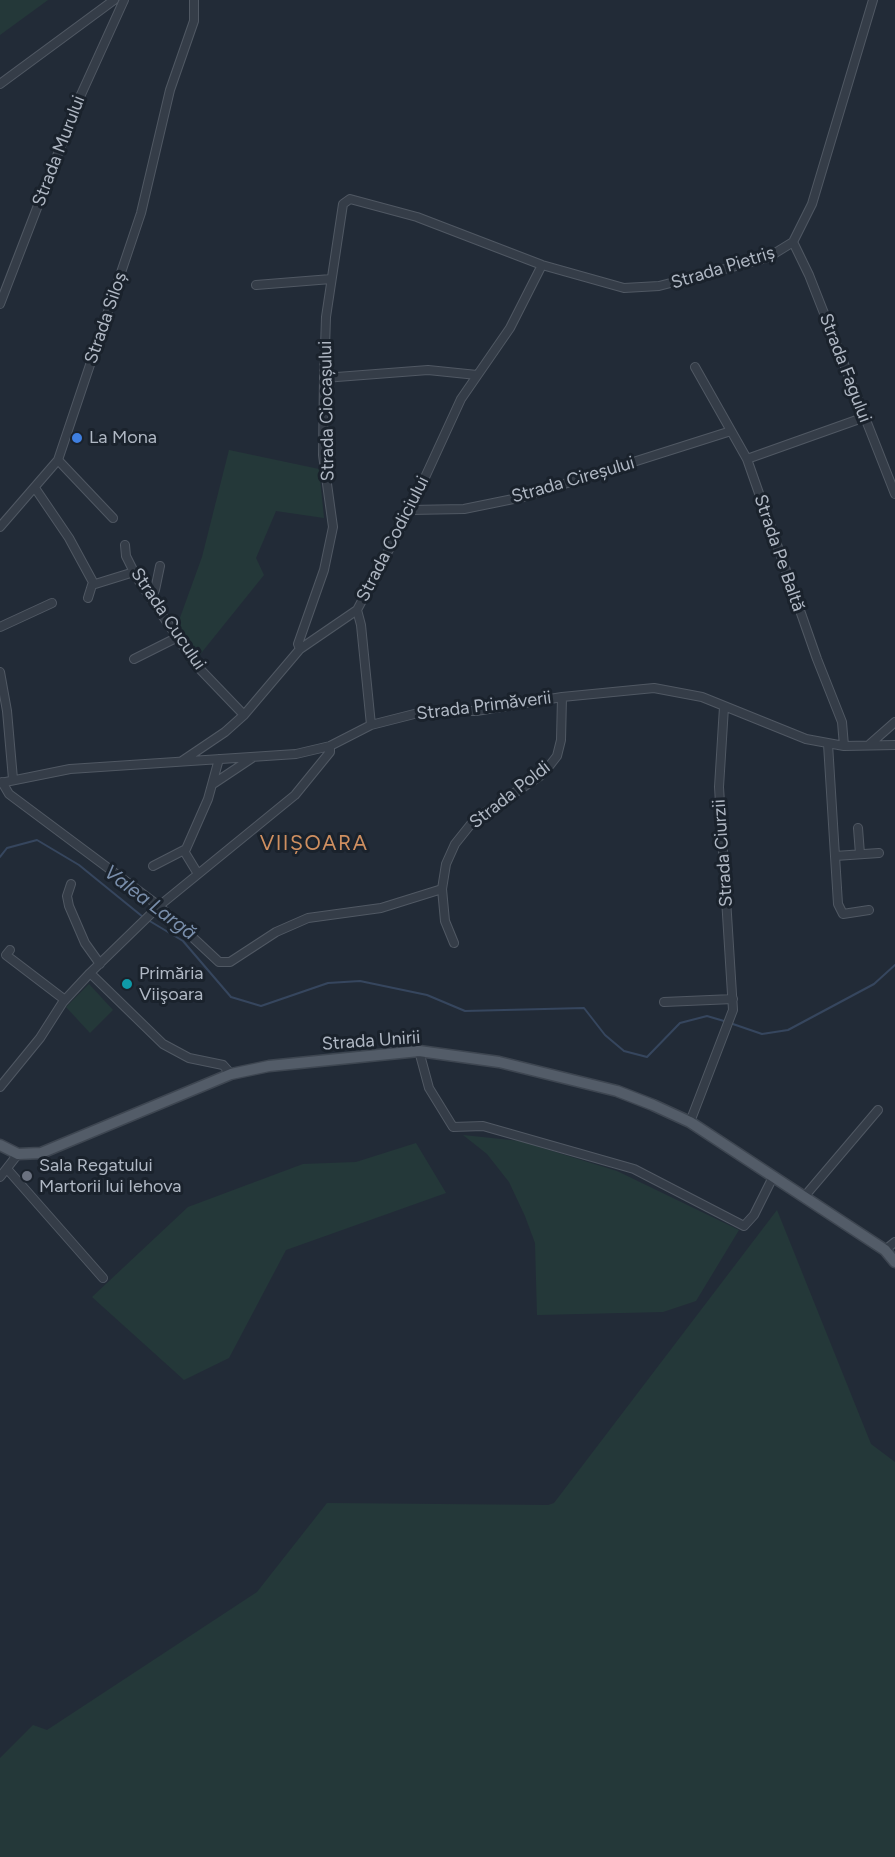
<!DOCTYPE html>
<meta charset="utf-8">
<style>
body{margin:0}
canvas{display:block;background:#222b37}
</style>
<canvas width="895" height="1857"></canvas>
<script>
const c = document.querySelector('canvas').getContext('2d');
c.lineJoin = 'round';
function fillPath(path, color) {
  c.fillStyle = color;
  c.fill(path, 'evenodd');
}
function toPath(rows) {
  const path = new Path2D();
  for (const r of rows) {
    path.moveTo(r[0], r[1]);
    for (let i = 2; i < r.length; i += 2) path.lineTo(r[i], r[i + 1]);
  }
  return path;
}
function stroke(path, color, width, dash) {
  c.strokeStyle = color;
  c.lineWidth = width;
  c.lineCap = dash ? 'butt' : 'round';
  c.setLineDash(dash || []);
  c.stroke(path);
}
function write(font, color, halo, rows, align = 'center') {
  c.font = font + ' Figtree,sans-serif';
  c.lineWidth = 6;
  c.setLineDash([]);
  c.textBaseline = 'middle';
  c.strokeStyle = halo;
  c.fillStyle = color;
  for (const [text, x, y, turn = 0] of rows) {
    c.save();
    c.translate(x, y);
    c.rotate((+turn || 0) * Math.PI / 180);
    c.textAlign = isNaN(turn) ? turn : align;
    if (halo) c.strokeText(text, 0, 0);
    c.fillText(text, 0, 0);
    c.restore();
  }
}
fillPath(toPath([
 [0,0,48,0,0,35],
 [229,450,319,469,324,518,276,511,256,558,264,575,198,657,177,626,202,557],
 [89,984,113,1010,90,1033,66,1007],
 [463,1135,520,1141,617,1171,739,1230,696,1301,663,1312,537,1315,535,1243,525,1216,509,1182,487,1154],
 [416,1143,446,1193,286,1250,229,1358,184,1380,92,1297,188,1207,303,1164,356,1162],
 [777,1210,871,1444,895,1462,895,1857,0,1857,0,1758,33,1725,47,1730,257,1592,327,1503,548,1505,554,1503]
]), '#243839');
stroke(toPath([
 [0,857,7,848,37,840,79,865,143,917],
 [148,920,183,941,231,997,261,1006,328,983,360,981,427,995,465,1011,584,1008,605,1035,624,1051,647,1057,680,1023,707,1016,724,1021],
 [730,1023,762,1034,788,1030,874,984,895,965]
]), '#36465e', 2);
const minor = toPath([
 [0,84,114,0],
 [793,242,809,275,895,494],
 [256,285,331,279],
 [0,304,79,99,124,0],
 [695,367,747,459,817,659,842,722,844,746],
 [324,378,428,370,477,375],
 [747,459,865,417],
 [58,460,113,518],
 [35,488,69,538,94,584],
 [410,510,464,509,523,497,731,431],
 [0,527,58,460,141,213,170,90,194,21,194,0],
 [125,545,126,556,137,578,196,665,244,715],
 [151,597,155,590,160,566],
 [88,598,92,585,134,572],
 [357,610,361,625,371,725],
 [0,627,52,603],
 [300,649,298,644,324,570,333,527,323,455,324,378,326,317,343,204,350,199,417,217,542,265,624,288,659,286,767,258,793,242,812,204,873,0],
 [134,659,178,637],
 [0,672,7,711,13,779],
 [828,744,838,904,843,914,869,910],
 [870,744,895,722],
 [182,761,225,732,244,715,300,649,357,610,410,510,461,399,510,328,542,265],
 [2,782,9,794,159,906,219,962,230,962,276,932,308,918,381,908,442,889],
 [0,783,70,769,296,754,330,746,371,725,426,711,476,711,562,697,654,688,702,697,806,739,844,746,895,745],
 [213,784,252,758],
 [858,828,860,854],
 [184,851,198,874],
 [835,856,879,853],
 [153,866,186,849,208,799,219,759],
 [71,884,67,896,69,906,85,943,100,964],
 [454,943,445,921,442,889,446,864,455,844,475,819,540,776,550,765,557,756,561,740,562,697],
 [10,950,6,955,65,1000],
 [90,973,163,1044,189,1058,223,1065,231,1074],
 [664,1002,733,999],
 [419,1051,429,1088,453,1127,483,1126,634,1169,744,1226,754,1215,773,1177],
 [0,1087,40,1038,63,1002,90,973,159,906,295,795,330,752,330,746],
 [690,1122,733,1010,719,787,724,707],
 [8,1170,103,1278],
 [0,1177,18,1154],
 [804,1197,878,1110],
 [885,1250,895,1242]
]);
const major = toPath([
 [0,1145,18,1154,41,1153,231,1074,269,1066,419,1051,499,1062,617,1091,653,1105,690,1122,885,1250,895,1262]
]);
stroke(minor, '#505863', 10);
stroke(major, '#3e4651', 13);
stroke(minor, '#353d48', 8);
stroke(major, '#535c68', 10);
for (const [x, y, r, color] of [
 [77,438,6,"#3f7fe0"],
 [127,984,6,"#0f9aa8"],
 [27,1176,6,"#6b7280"]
]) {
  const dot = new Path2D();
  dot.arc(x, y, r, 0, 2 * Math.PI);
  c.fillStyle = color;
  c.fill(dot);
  stroke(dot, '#1a222c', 2);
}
write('18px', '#b0b8c4', '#1a222c', [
 ["Strada Murului",59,151,-69],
 ["Strada Pietriș",723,268,-17],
 ["Strada Siloș",106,318,-71],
 ["Strada Fagului",845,368,69],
 ["Strada Ciocașului",327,411,-91],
 ["Strada Cireșului",573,480,-16],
 ["Strada Codiciului",393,539,-63],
 ["Strada Pe Baltă",779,553,71],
 ["Strada Cucului",168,619,56],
 ["Strada Primăverii",484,706,-7],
 ["Strada Poldi",510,795,-38],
 ["Strada Ciurzii",723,853,-94],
 ["Strada Unirii",371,1041,-4]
]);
write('18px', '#b0b8c4', '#1a222c', [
 ["La Mona",89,438],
 ["Primăria",139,974],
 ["Viişoara",139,995],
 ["Sala Regatului",39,1166],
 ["Martorii lui Iehova",39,1187]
], 'left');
write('italic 20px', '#798eab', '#1a222c', [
 ["Valea Largă",150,903,37]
]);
c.letterSpacing = '1.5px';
write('21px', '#cf8f60', '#1a222c', [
 ["VIIȘOARA",314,844]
]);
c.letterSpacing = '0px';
</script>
